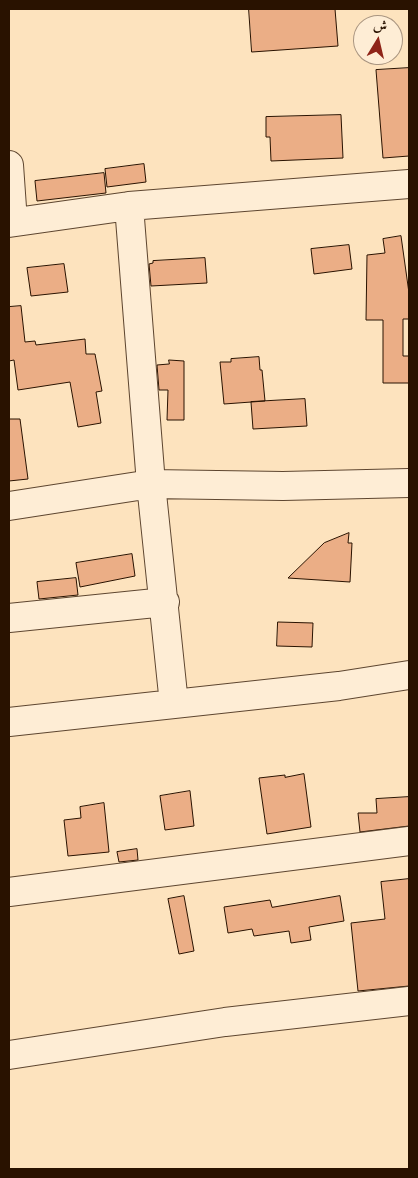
<!DOCTYPE html>
<html>
<head>
<meta charset="utf-8">
<style>
	body { margin:0 }
	#map { position:relative; width:418px; height:1178px; overflow:hidden; background:#fde3be; font-family:"Old Standard TT",Amiri,serif }
	canvas { display:block }
	.frame { position:absolute; inset:0; border:10px solid #291200; pointer-events:none }
	.north { position:absolute; left:353px; top:15px; width:50px; height:50px; box-sizing:border-box; background:#feedd5; border:1px solid #a99580; border-radius:50%; rotate:9deg; font-size:14px; font-weight:700; line-height:20px; text-align:center; color:#291200 }
	.north::after { content:''; display:block; margin:auto; width:18px; height:22px; background:#8f2418; clip-path:polygon(50% 0,100% 100%,50% 72%,0 100%) }
</style>
</head>
<body>
<div id="map">
<canvas width="418" height="1178"></canvas>
<div class="frame"></div>
<div class="north">ش</div>
</div>
<script>
const c = document.querySelector('canvas').getContext('2d');
c.lineJoin = 'round';
function fill(path, color) { c.fillStyle = color; c.fill(path, 'evenodd'); }
function strokePath(path, color, width, dash) { c.strokeStyle = color; c.lineWidth = width; c.lineCap = dash ? 'butt' : 'round'; c.setLineDash(dash || []); c.stroke(path); }
const building = new Path2D(`
	M249,9H335L338,46L252,52Z
	M409,68V156L383,158L376,70Z
	M341,115L343,158L271,161L270,137H266V117Z
	M144,164L146,182L107,187L105,169Z
	M104,173L106,193L37,201L35,181Z
	M401,236L409,293V319H403V356H409V383H383V320H366L367,255L385,253L383,239Z
	M349,245L352,269L314,274L311,249Z
	M205,258L207,283L151,286L149,264L153,263V261Z
	M64,264L68,292L31,296L27,268Z
	M21,306L25,342L35,341L36,345L85,339L86,354H95L102,391L96,392L101,423L78,427L70,382L18,390L14,360L9,361V307Z
	M259,357L260,370H262L265,401L224,404L220,362H231V359Z
	M169,360L184,361V420H167L168,390H159L157,365L169,364Z
	M305,399L307,426L253,429L251,402Z
	M9,419H20L28,479L9,481Z
	M349,533L348,543H352L350,582L288,578L324,543Z
	M132,554L135,576L80,587L76,563Z
	M76,578L78,595L39,599L37,582Z
	M278,622L313,623L312,647L277,646Z
	M304,774L311,827L267,834L259,778L285,775V777Z
	M190,791L194,826L165,830L160,796Z
	M409,797V826L360,832L358,813H377L376,799Z
	M104,803L109,852L68,856L64,820L81,818L80,807Z
	M137,849L138,860L119,862L117,852Z
	M409,879V986L358,991L351,923L385,919L381,882Z
	M184,896L194,951L179,954L168,899Z
	M340,896L344,921L309,927L311,940L291,943L289,931L254,936L252,929L228,933L224,907L270,900L272,907Z`);
const minor = new Path2D(`
	M9,165L13,222
	M129,206L151,484L174,704
	M9,223L129,206L409,184
	M9,506L151,484L283,486L409,483
	M9,618L165,602
	M9,722L339,686L409,675
	M9,892L409,841
	M9,1055L225,1022L409,1001`);
fill(building, '#ebae86');
strokePath(building, '#291200', 1);
strokePath(minor, '#5e4630', 30);
strokePath(minor, '#feedd5', 28);
</script>
</body>
</html>
